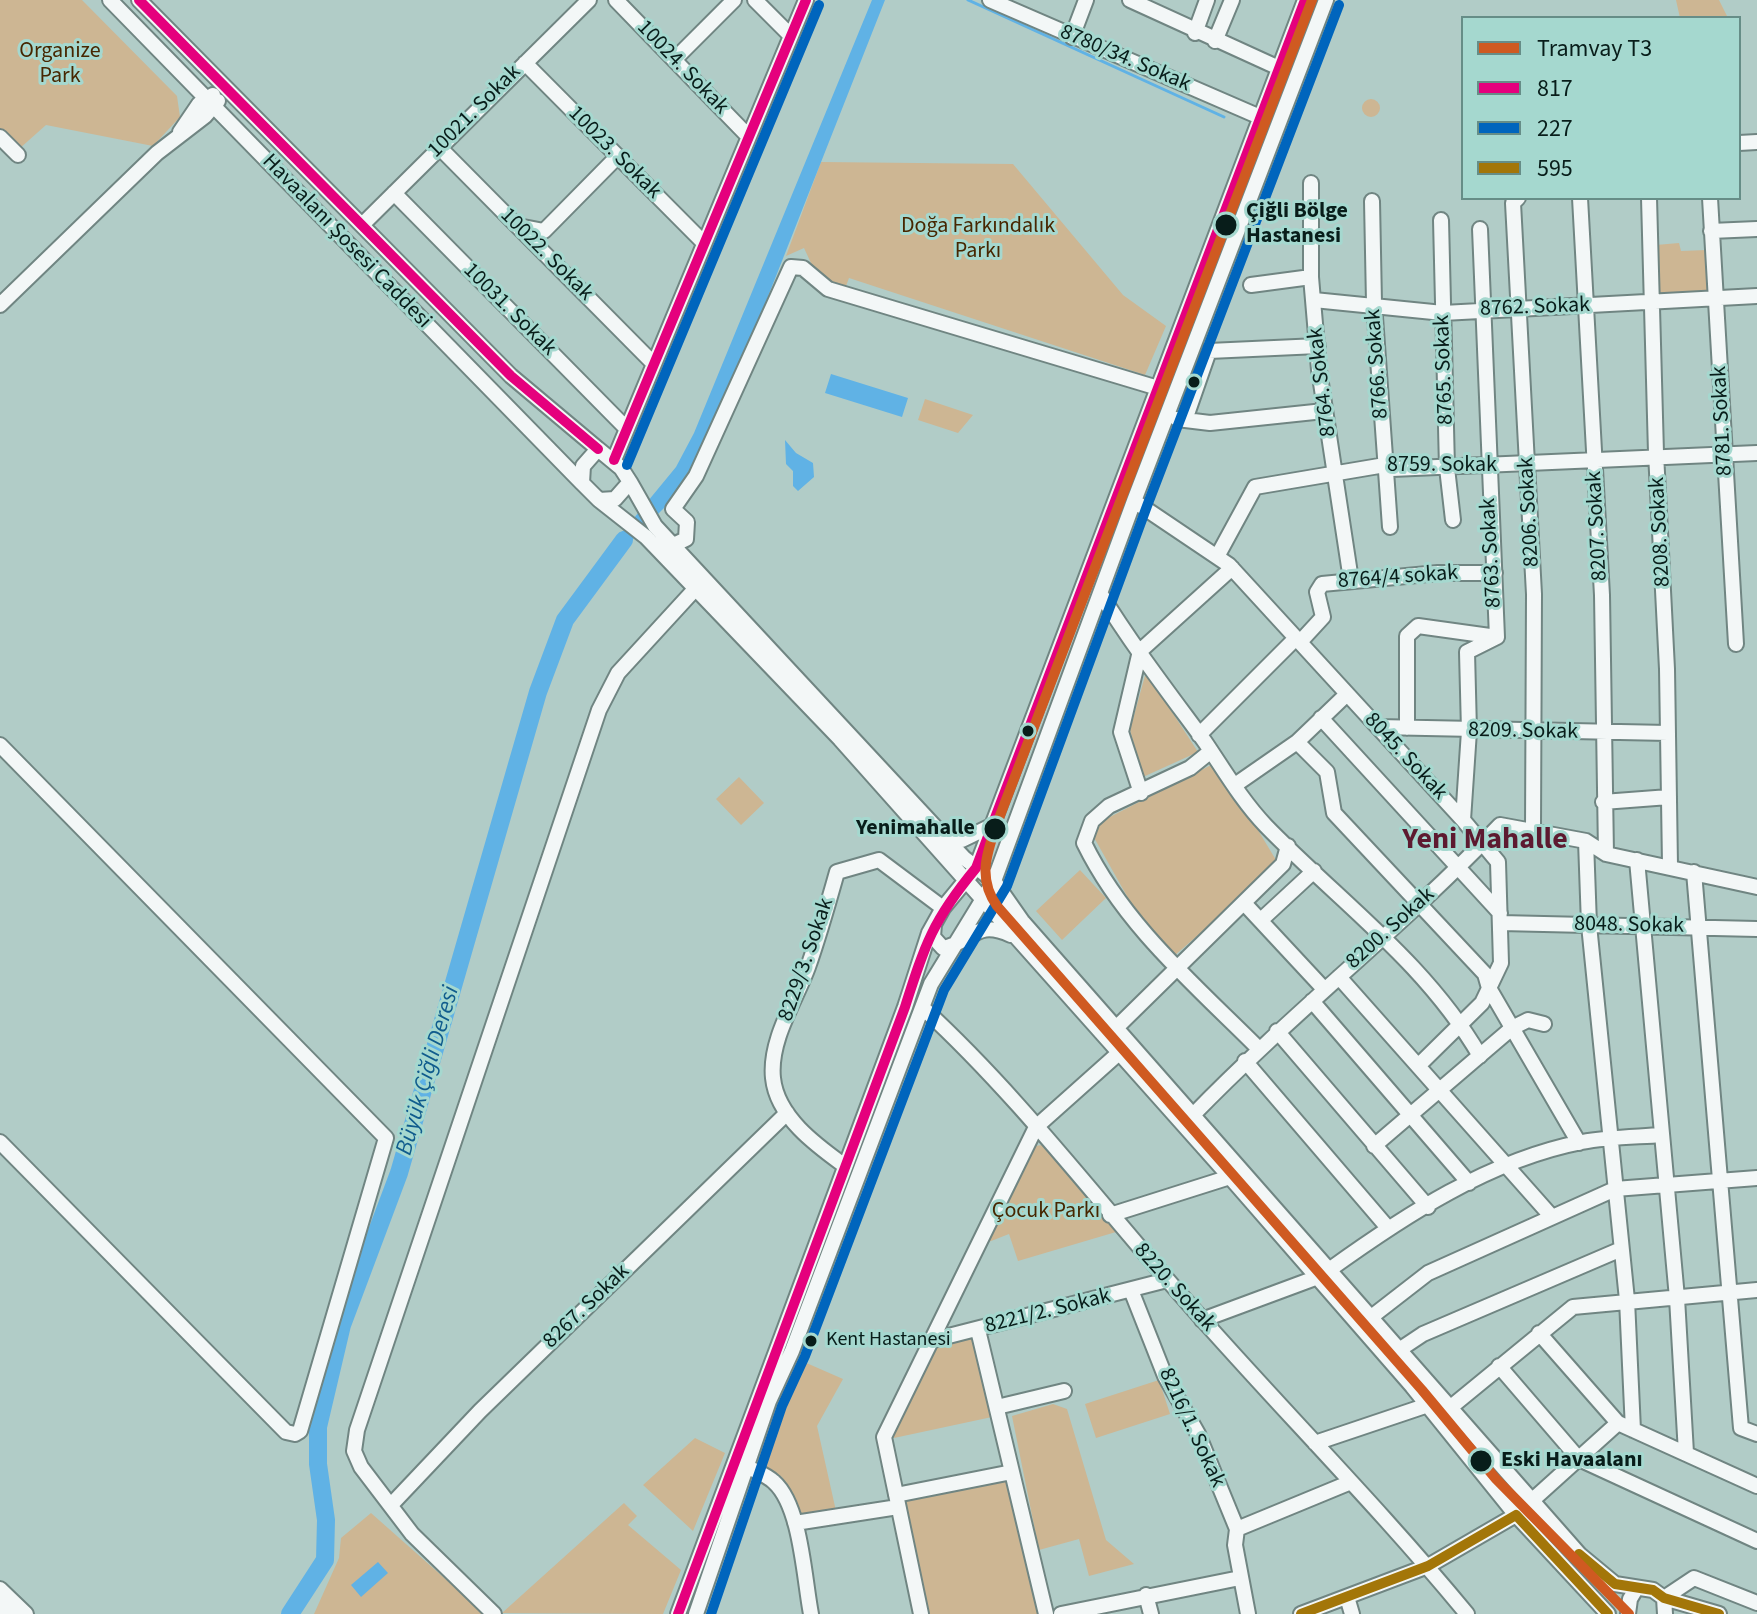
<!DOCTYPE html>
<html>
<head>
<meta charset="utf-8">
<style>
	body { margin:0 }
	#map { position:relative; width:1757px; height:1614px; overflow:hidden; background:#b1ccc7; font-family:"Source Sans 3",sans-serif }
	canvas { display:block }
	.legend { position:absolute; left:1461px; top:16px; width:280px; height:184px; box-sizing:border-box; background:#a5d8cf; border:2px solid #668d87; margin:0; padding:10px 14px; list-style:none; font-size:24px; color:#081d1a }
	.legend li { display:flex; align-items:center; gap:16px; height:40px }
	.legend b { width:40px; border:2px solid #668d87 }
</style>
</head>
<body>
<div id="map">
<canvas width="1757" height="1614"></canvas>
<ul class="legend">
<li><b style="height:10px;background:#cf5a21"></b>Tramvay T3</li>
<li><b style="height:10px;background:#e5007d"></b>817</li>
<li><b style="height:10px;background:#0065bd"></b>227</li>
<li><b style="height:10px;background:#a37609"></b>595</li>
</ul>
</div>
<script>
const c = document.querySelector('canvas').getContext('2d');
c.lineJoin = 'round';
function fill(path, color) { c.fillStyle = color; c.fill(path, 'evenodd'); }
function strokePath(path, color, width, dash) { c.strokeStyle = color; c.lineWidth = width; c.lineCap = dash ? 'butt' : 'round'; c.setLineDash(dash || []); c.stroke(path); }
function label(font, color, halo, rows, align = 'center') {
  c.font = font + ' "Source Sans 3",sans-serif'; c.lineWidth = 6; c.setLineDash([]); c.textBaseline = 'middle'; c.strokeStyle = halo; c.fillStyle = color; for (const [text, x, y, turn = 0] of rows) {
    c.save(); c.translate(x, y); c.rotate((+turn || 0) * Math.PI / 180); c.textAlign = isNaN(turn) ? turn : align; if (halo) c.strokeText(text, 0, 0); c.fillText(text, 0, 0); c.restore();
  }
}
const green = new Path2D(`
	M0,0H82L177,96L180,117L153,146L46,125L19,149L0,130Z
	M1676,0H1719L1728,18H1680Z
	M1362 108a9 9 0 1 1 18 0a9 9 0 1 1-18 0Z
	M821,162L1013,164L1123,295L1166,326L1145,375L849,278L846,286L818,278L804,248L786,256Z
	M1679,243L1681,251L1707,250L1710,290L1658,295L1656,245Z
	M925,399L973,415L958,433L918,420Z
	M1146,672L1198,752L1143,777L1130,730Z
	M1217,762L1279,865L1174,956L1146,930L1092,834L1104,820Z
	M739,777L764,803L741,825L716,799Z
	M1080,870L1106,898L1062,940L1036,911Z
	M1042,1145L1116,1232L1018,1261L1009,1234L986,1243L1035,1146Z
	M972,1336L992,1417L894,1438L892,1429L932,1345Z
	M795,1358L843,1379L817,1426L836,1511L802,1514L782,1477L760,1464L756,1458Z
	M1159,1380L1170,1414L1096,1438L1085,1404Z
	M1053,1404L1067,1409L1106,1540L1134,1564L1089,1576L1079,1539L1039,1550L1012,1416Z
	M695,1438L725,1453L693,1531L643,1485Z
	M1007,1480L1041,1614H929L905,1500Z
	M624,1503L637,1516L628,1525L681,1570L663,1614L502,1613Z
	M371,1513L485,1614H314L339,1558L341,1538Z`);
const water = new Path2D(`
	M872,0H885L735,380L694,463L666,506L628,544L620,535L676,467L694,433Z
	M831,374L908,398L902,417L825,393Z
	M785,440L796,453L813,463L814,477L798,491L793,486V471L786,464Z
	M378,1562L388,1573L361,1597L351,1585Z`);
const stream = new Path2D(`
	M968,0L1224,117`);
const river = new Path2D(`
	M290,1614L325,1560L326,1520L318,1464V1427L342,1325L399,1173L538,692L565,620L624,540`);
const minor = new Path2D(`
	M110,0L582,483
	M139,0L511,376L598,449
	M616,0L748,136
	M755,0L791,36
	M990,0L1260,117
	M1130,0L1279,68
	M1195,33L1207,0
	M1072,37L1086,0
	M1215,41L1232,0
	M674,60L734,0
	M525,63L704,243
	M180,132L199,104L213,95
	M0,137L18,155
	M1739,143L1757,142
	M439,147L653,363
	M1311,183V277L1319,370L1351,580
	M394,193L625,427
	M1518,198L1513,203L1534,594L1533,829
	M1580,198L1602,595L1606,854
	M1649,198L1656,453L1667,669L1670,865
	M1710,198L1736,644
	M1372,201L1374,303L1390,527
	M1441,220L1447,468L1453,520
	M362,225L589,0
	M518,226L544,231L618,156
	M1480,229L1497,637
	M1711,231L1757,229
	M1251,285L1311,277
	M1314,300L1443,313L1757,296
	M0,305L157,153L205,116L218,101
	M1177,419L1210,423L1324,411
	M1185,420L1209,351L1318,346
	M598,449L621,468L630,482L615,499L599,500L582,483L583,466Z
	M614,460L806,0
	M630,482L655,526L964,858L994,881L1022,921L1580,1555L1615,1584L1653,1590L1664,1598L1719,1614
	M599,500L646,537L840,739L1230,1177L1412,1386L1516,1515L1608,1614
	M1134,501L1229,565L1463,820L1498,862L1501,963L1482,1003L1418,1066
	M665,549L686,539L687,522L673,509L696,476L791,267L803,268L828,289L1158,388
	M1218,555L1255,487L1385,465L1392,469L1757,453
	M1100,593C1132,645 1169,693 1205,742C1224,770 1242,801 1266,826C1340,902 1426,963 1480,1056
	M1300,642L1323,617L1317,592L1322,584L1438,573H1495
	M1321,718L1500,913
	M1378,727L1668,733
	M1407,728V636L1418,626L1497,637
	M1199,735L1296,638
	M1297,742L1327,772L1334,813L1485,974L1489,988L1579,1143
	M0,745L386,1138L300,1431L295,1434L286,1432L0,1142
	M1211,751L1190,768L1109,806L1092,821L1084,843C1124,925 1194,984 1258,1048
	M1235,785L1297,742L1347,694
	M1141,793L1121,732L1140,651L1232,568
	M1603,802L1669,797
	M1463,820L1469,731L1467,652L1497,637
	M948,839L962,840L991,826
	M1586,841L1589,925L1627,1300L1633,1430
	M1637,860L1677,1298L1686,1453
	M1694,872L1741,1428L1757,1434
	M1244,903L1324,989
	M1261,920L1314,871
	M1501,923L1757,929
	M934,924L933,937L943,948C975,941 975,919 1011,935
	M1339,977L1552,1217
	M1312,1001L1469,1183
	M923,1008C1020,1097 1100,1204 1187,1302C1279,1407 1378,1506 1467,1614
	M1116,1028L1283,864L1288,846
	M1277,1031L1428,1207
	M1245,1061L1388,1228
	M1193,1115C1291,1014 1402,927 1500,825L1586,841L1606,854L1757,887
	M1374,1146L1512,1028L1528,1020L1544,1024
	M845,1166C816,1145 777,1117 773,1078C769,1040 796,1000 808,967C819,936 828,904 837,872L879,860L943,908
	M1110,1215L1230,1177
	M1329,1270C1404,1216 1489,1160 1582,1142C1608,1137 1635,1137 1662,1135
	M1131,1290L1165,1376L1198,1434L1237,1529L1235,1545L1248,1614
	M1370,1318L1428,1273L1615,1189L1757,1178
	M1202,1320L1318,1277
	M978,1330L1046,1614
	M1539,1333L1618,1423L1757,1486
	M929,1341L1167,1280
	M1399,1350L1423,1334L1619,1250
	M1499,1366L1579,1459L1757,1541
	M997,1407L1064,1391
	M1451,1407L1573,1307L1757,1290
	M1315,1443L1425,1406
	M746,1466C755,1471 767,1475 774,1482C801,1506 804,1578 811,1614
	M896,1495L1012,1472
	M391,1505L480,1411L787,1113
	M795,1523L898,1507
	M1237,1529L1351,1482
	M0,1589L26,1614
	M1146,1595L1151,1614
	M1347,1597L1352,1614
	M1664,1598L1694,1578L1757,1603
	M1664,1598L1665,1614
	M0,1605L9,1614
	M494,1614L412,1534L361,1467L354,1451L357,1430L599,710L618,673L696,588
	M678,1614L905,1007L929,933L943,908L976,868L1305,0
	M696,1614L769,1401L792,1351L931,984L994,881L1134,501L1326,0
	M921,1614L884,1437L1036,1127L1120,1052
	M1061,1614L1240,1578
	M1301,1614L1428,1566L1516,1515L1618,1423
	M1628,1614L1630,1599L1636,1589`);
const bus1 = new Path2D(`
	M139,0L511,376L598,449
	M614,460L806,0
	M678,1614L905,1007C925,944 933,920 976,868L1305,0`);
const bus2 = new Path2D(`
	M627,465L819,5
	M711,1614L782,1406L805,1356L944,990L1007,886L1147,506L1339,5`);
const bus3 = new Path2D(`
	M1579,1554L1615,1584L1653,1590L1664,1598L1719,1614
	M1301,1614L1428,1566L1516,1515L1608,1614`);
const tram1 = new Path2D(`
	M1312,0L996,826C986,855 978,879 997,906L1422,1390L1496,1479L1629,1614`);
const markers = [
	[1226,225,12,"#081d1a"],
	[1194,382,7,"#081d1a"],
	[1028,731,7,"#081d1a"],
	[995,829,12,"#081d1a"],
	[811,1341,7,"#081d1a"],
	[1481,1461,12,"#081d1a"]
];
const busNames = [
	["Kent Hastanesi",826,1341]
];
const parkNames = [
	["Organize",60,52],
	["Park",60,77],
	["Doğa Farkındalık",978,227],
	["Parkı",978,252],
	["Çocuk Parkı",1046,1212]
];
const streetNames = [
	["8780/34. Sokak",1125,59,23],
	["10024. Sokak",682,68,46],
	["10021. Sokak",475,112,-45],
	["10023. Sokak",614,153,45],
	["Havaalanı Şosesi Caddesi",346,242,46],
	["10022. Sokak",546,255,45],
	["8762. Sokak",1535,308,-2],
	["10031. Sokak",509,310,45],
	["8766. Sokak",1378,364,-94],
	["8765. Sokak",1445,370,-92],
	["8764. Sokak",1323,382,-97],
	["8781. Sokak",1723,421,-93],
	["8759. Sokak",1442,466],
	["8206. Sokak",1530,512,-93],
	["8207. Sokak",1598,526,-93],
	["8208. Sokak",1661,532,-93],
	["8763. Sokak",1492,553,-93],
	["8764/4 sokak",1398,578,-4],
	["8209. Sokak",1523,732,1],
	["8045. Sokak",1405,757,47],
	["8048. Sokak",1629,926,1],
	["8200. Sokak",1391,929,-42],
	["8229/3. Sokak",807,960,-71],
	["8220. Sokak",1174,1288,48],
	["8267. Sokak",587,1307,-44],
	["8221/2. Sokak",1048,1312,-14],
	["8216/1. Sokak",1191,1428,65]
];
const stopNames = [
	["Çiğli Bölge",1246,212],
	["Hastanesi",1246,237],
	["Yenimahalle",975,829,"right"],
	["Eski Havaalanı",1501,1461]
];
const waterNames = [
	["Büyük Çiğli Deresi",429,1071,-74]
];
const districtNames = [
	["Yeni Mahalle",1485,841]
];
fill(green, '#cdb693');
fill(water, '#60b2e5');
strokePath(stream, '#60b2e5', 3);
strokePath(river, '#60b2e5', 18);
strokePath(minor, '#708582', 18);
strokePath(minor, '#f3f7f7', 14);
strokePath(bus1, '#e5007d', 10);
strokePath(bus2, '#0065bd', 10);
strokePath(bus3, '#a37609', 10);
strokePath(tram1, '#cf5a21', 10);
for (const [x, y, r, color] of markers) { const dot = new Path2D(); dot.arc(x, y, r, 0, 2 * Math.PI); c.fillStyle = color; c.fill(dot); strokePath(dot, '#a5d8cf', 3); }
label('20px', '#081d1a', '#a5d8cf', busNames, 'left');
label('22px', '#472600', '#a5d8cf', parkNames);
label('22px', '#081d1a', '#a5d8cf', streetNames);
label('bold 22px', '#081d1a', '#a5d8cf', stopNames, 'left');
label('italic 24px', '#105c8d', '#a5d8cf', waterNames);
label('bold 30px', '#5d1a30', '#a5d8cf', districtNames);
</script>
</body>
</html>
